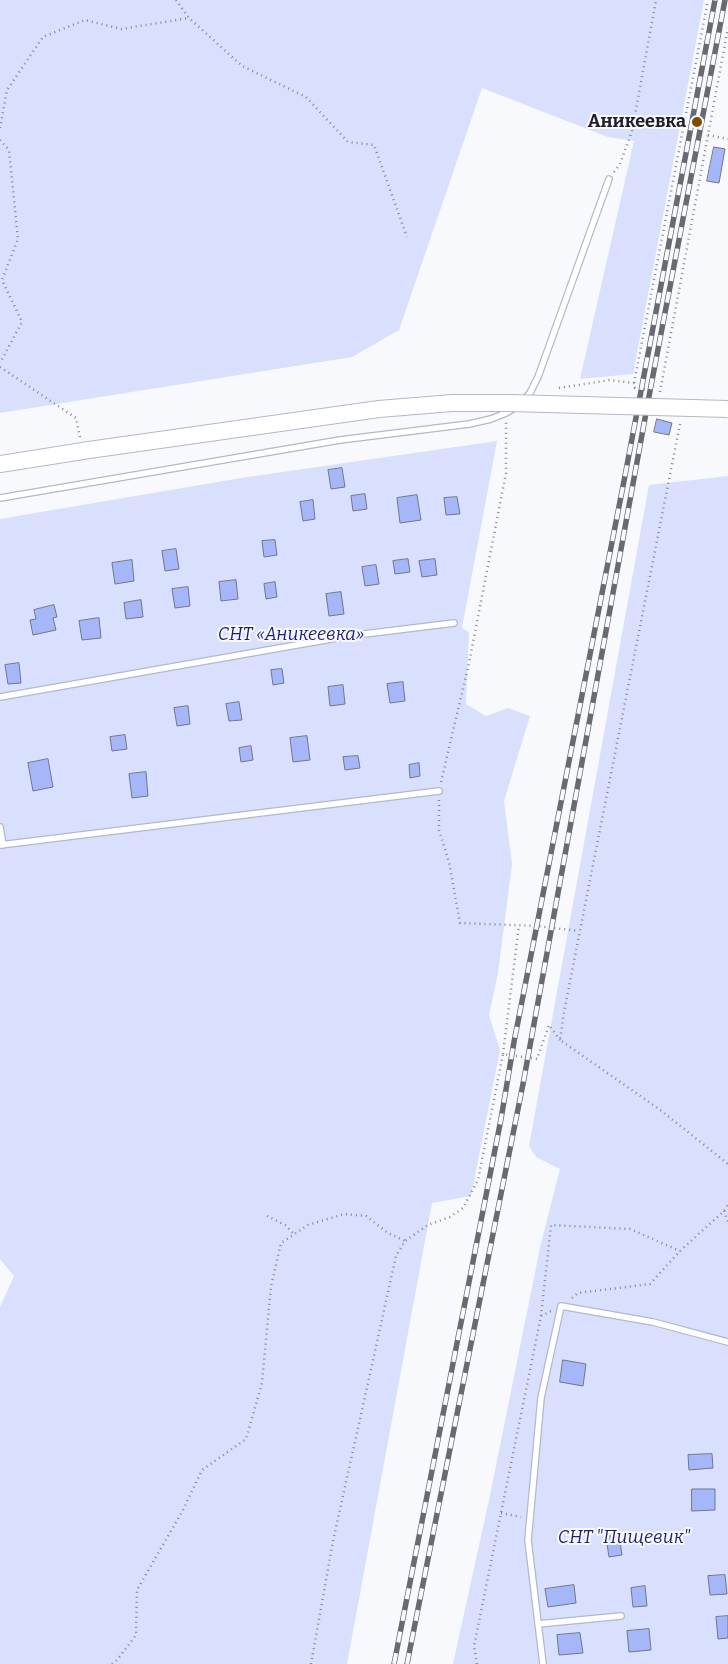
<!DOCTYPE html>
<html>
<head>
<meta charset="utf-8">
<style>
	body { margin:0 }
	canvas { display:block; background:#f8f9fd }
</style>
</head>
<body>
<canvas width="728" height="1664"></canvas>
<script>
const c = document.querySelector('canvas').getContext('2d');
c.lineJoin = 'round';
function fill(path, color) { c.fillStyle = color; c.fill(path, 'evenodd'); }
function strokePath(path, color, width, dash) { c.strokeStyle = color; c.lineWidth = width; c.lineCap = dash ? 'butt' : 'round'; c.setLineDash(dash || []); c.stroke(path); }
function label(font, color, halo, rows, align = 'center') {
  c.font = font + ' Bitter,serif'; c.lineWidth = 4; c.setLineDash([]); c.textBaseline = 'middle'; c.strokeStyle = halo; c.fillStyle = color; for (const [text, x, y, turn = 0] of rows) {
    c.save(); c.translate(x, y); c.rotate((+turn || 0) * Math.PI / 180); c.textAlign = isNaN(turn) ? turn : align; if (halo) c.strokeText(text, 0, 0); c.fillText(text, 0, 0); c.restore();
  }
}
const green = new Path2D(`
	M0,0H704L633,374L580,379L634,141L608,137L482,88L399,330L352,357L0,413Z
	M497,441L462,628L469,632L466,704L486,716L508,708L530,716L504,801L512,864L498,973L489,1015L500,1050L471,1196L432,1203L347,1664H0V1307L14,1276L0,1259V519L241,478Z
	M728,476V1664H453L489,1500L541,1243L560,1169L536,1157L529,1146L649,485Z`);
const building = new Path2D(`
	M714,147L725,149L719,183L707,181Z
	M657,419L672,423L669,435L654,432Z
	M342,468L345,487L331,489L328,470Z
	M365,494L367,509L353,511L351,496Z
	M417,495L421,520L400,523L397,498Z
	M457,497L460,514L446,515L444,498Z
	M313,500L315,519L303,521L300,502Z
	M275,540L277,555L264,557L262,541Z
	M176,549L179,569L165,571L162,551Z
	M408,559L410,572L395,574L393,561Z
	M435,559L437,575L422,577L419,561Z
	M132,560L134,581L115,584L112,563Z
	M376,565L379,584L365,586L362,567Z
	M236,580L238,599L221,601L219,582Z
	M275,582L277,597L266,599L264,584Z
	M188,587L190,606L175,608L172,589Z
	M341,592L344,614L329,616L326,594Z
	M141,600L143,617L126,619L124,603Z
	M54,605L57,617L53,618L56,630L33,635L30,620L36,619L34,610Z
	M99,618L101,638L82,640L79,621Z
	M19,663L21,683L8,684L5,665Z
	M282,669L284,683L273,685L271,670Z
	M403,682L405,701L390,703L387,684Z
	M343,685L345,704L330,706L328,687Z
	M239,702L242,720L229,721L226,704Z
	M188,706L190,724L177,726L174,708Z
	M125,735L127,749L112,751L110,737Z
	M307,736L310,760L293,762L290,738Z
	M251,746L253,760L241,762L239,748Z
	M358,756L360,768L345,770L343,757Z
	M48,759L53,787L33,791L28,763Z
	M419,763L420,776L410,778L409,765Z
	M146,772L148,796L132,798L129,774Z
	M563,1360L586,1364L583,1386L560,1382Z
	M712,1454L713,1468L689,1470L688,1455Z
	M692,1489H715V1510L692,1511Z
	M619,1535L622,1555L609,1557L606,1537Z
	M725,1575L727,1594L710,1595L708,1576Z
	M574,1585L576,1603L548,1607L545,1589Z
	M645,1586L647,1606L633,1607L631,1588Z
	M728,1616V1638L718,1639L716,1617Z
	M649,1629L651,1650L629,1652L627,1631Z
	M580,1633L583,1653L559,1655L557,1635Z`);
const path = new Path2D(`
	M176,0L189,18L242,66L306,97L348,142L374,145L407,237
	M0,128L7,90L43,37L85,20L121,29L189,18
	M708,135L728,139
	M0,140L9,150L18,239L2,280L22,322L0,363
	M614,172L620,164L632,131L656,0
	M0,367L76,418L80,437
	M634,383L708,0
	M559,388L610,380L634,383L635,388L648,390
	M660,392L728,28
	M680,424L564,1012L560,1040L659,1109L728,1164
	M441,782L469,663L506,473V422
	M439,800V830L449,862L460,923L537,926L579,931
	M503,1054L519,925
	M724,1211L728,1222
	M267,1216L285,1225L294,1234
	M572,1298L578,1293L650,1284L680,1251L724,1211L728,1205
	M541,1316L551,1225L630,1229L680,1251
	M501,1513L521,1517
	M112,1664L117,1660L136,1635L137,1590L183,1510L202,1470L246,1439L262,1383L271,1286L281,1243L308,1225L344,1214L366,1216L388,1233L405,1241
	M311,1664L333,1541L396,1256L405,1241L428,1225L450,1217L463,1208L478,1180L503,1054L537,1059L549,1025L560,1040
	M477,1664L474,1646L541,1316L551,1311`);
const lane = new Path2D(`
	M523,401L530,393L538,377L609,179
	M0,498L340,440L469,424L491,419L506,413L516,407
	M0,697L348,636L454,623
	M0,827L3,845
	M0,845L439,791
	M538,1624L621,1616
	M543,1664L528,1540L541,1398L561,1306L653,1322L728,1342`);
const secondary = new Path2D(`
	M0,464L89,450`);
const rail = new Path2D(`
	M394,1664L501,1119L514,1042L624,481L715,0
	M407,1664L523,1084L650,391L725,0`);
const secondaryBridge = new Path2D(`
	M89,450L379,409L452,403H510L728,409`);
const markers = [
	[697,122,6,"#844b00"]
];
const poiNames = [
	["Аникеевка",686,122]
];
const parkNames = [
	["СНТ «Аникеевка»",291,635],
	["СНТ \"Пищевик\"",624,1538]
];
fill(green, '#d8e0fd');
fill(building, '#a6b7f9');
strokePath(building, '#727787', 1);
strokePath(lane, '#b3b8ca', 8);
strokePath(secondary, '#b3b8ca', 18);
strokePath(path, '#86878c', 2.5, [1, 4]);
strokePath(lane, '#fff', 5.5);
strokePath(secondary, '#fff', 16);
strokePath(rail, '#686a6f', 5.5);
strokePath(rail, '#f8f9fd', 4, [11]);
strokePath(secondaryBridge, '#b3b8ca', 18, []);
strokePath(secondaryBridge, '#fff', 16);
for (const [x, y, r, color] of markers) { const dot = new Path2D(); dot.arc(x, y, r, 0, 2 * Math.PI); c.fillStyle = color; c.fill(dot); strokePath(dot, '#f8f9fd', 2); }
label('bold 18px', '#1d1f25', '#f8f9fd', poiNames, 'right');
label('italic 18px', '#1e1f7c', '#f8f9fd', parkNames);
</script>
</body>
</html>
